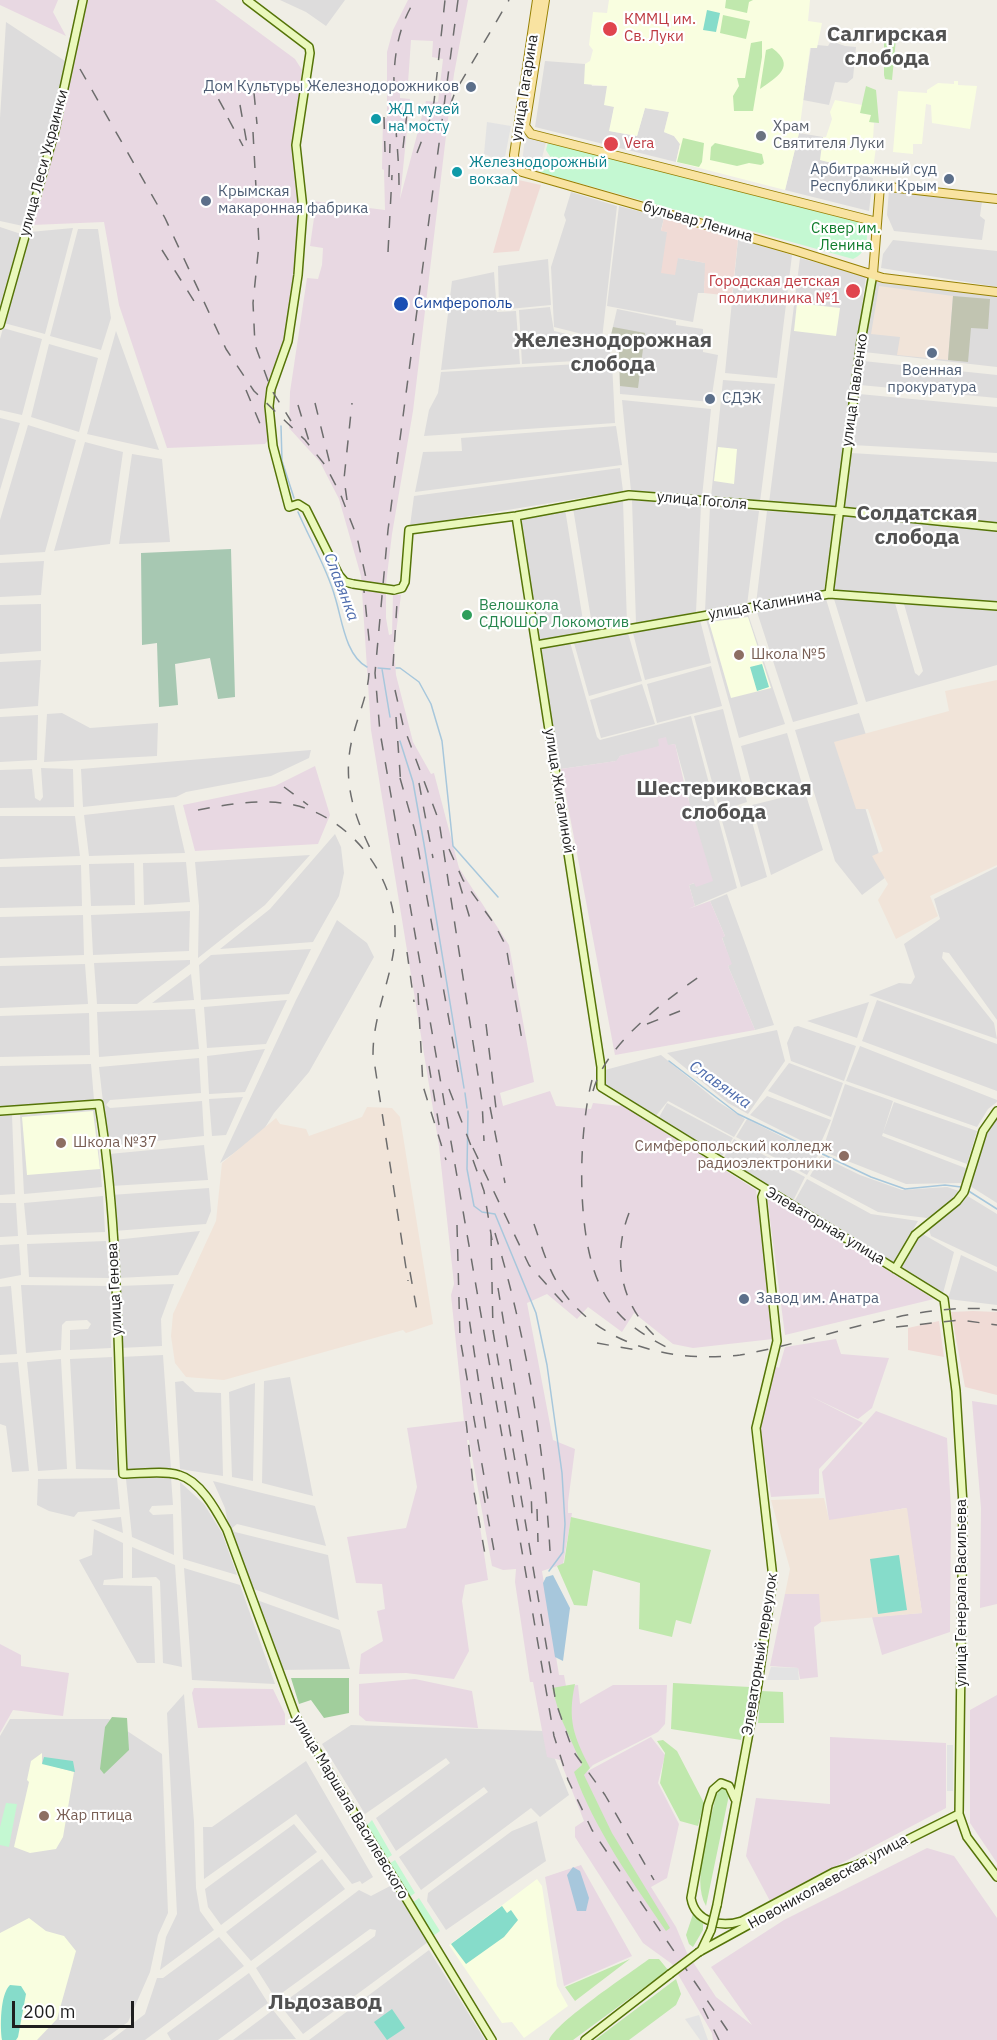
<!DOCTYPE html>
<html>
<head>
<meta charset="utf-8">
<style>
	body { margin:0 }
	#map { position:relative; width:997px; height:2040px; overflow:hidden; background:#f0eee6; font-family:"IBM Plex Sans",sans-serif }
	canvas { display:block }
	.scale { position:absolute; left:12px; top:2001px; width:122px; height:27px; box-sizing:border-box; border:3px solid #1f1f1f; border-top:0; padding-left:8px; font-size:18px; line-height:21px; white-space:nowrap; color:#1f1f1f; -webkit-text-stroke:4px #fff; paint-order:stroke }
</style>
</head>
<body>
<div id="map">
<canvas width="997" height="2040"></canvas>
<div class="scale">200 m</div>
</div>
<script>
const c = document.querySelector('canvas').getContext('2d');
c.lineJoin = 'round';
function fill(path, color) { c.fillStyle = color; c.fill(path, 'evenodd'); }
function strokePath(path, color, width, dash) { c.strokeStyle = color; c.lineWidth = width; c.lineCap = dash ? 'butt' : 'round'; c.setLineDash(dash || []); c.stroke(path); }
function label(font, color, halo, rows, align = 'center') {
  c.font = font + ' "IBM Plex Sans",sans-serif'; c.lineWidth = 4.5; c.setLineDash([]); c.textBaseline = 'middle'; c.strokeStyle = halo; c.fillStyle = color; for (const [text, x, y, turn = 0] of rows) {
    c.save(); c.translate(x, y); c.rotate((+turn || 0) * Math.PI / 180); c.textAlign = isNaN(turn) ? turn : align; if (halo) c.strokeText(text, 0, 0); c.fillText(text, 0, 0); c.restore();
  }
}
const residential = new Path2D(`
	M280,0H345L326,26L306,12Z
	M6,22L65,61L51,129L23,226L0,221V118Z
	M831,41L845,46L856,47L853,78L847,83L835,82L829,105L803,100L811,47L817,48V45L828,46Z
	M545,61L585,64L592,86H607L614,107L610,131L637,136L645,108L669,112L664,132L674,136L680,144L676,162L535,127Z
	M799,133L823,137L821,160L865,171V176L873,178L869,211L785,190Z
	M889,190L982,201L980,216L985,220L982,240L894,231L887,215Z
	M571,192L617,206L602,339L554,327L551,267L566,220L564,215Z
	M619,206L664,218L661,230L667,232L678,258L706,263L704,293H698L693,322L607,306Z
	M0,227L21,234L0,305Z
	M73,228L45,334L4,323L30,232Z
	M78,229H98L111,318L101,350L50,336Z
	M738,239L792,255L777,378L725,373Z
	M893,240L997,251V287L881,268L883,254Z
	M800,258L866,276L835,507L769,503Z
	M548,259L551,305L499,310L498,266Z
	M494,272L497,312L516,311L520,364L441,370L452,281Z
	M874,279L997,296V367L864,352Z
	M550,307L554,331L609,344L611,359L522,364L519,310Z
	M617,309L676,321V325L703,329V352L718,355L711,402L620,394L619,349L611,335Z
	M3,328L42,339L22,415L0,410V339Z
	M116,331L159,450L87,434Z
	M49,344L98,358L79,432L31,417Z
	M863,361L997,375V398L860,385Z
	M612,362L615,423L424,436L429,410L438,393L441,372Z
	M723,380L775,384L760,502L711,497Z
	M859,394L997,407V453L852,445Z
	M622,400L711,409L702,497L631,491Z
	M0,418L20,423L0,490Z
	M28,425L76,440L45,552L0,555V520Z
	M616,426L622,465L415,492L423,452L462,451L461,438Z
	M85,442L123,452L110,544L54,551Z
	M851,453L997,462V523L844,507Z
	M132,454L162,459L170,542L119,544Z
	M620,468L623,491L410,526L414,496Z
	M623,500L627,624L593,631L573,508Z
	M632,500L701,505L696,612L636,623Z
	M710,506L759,511L747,605L705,611Z
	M565,509L585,633L538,640L520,519Z
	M767,511L834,515L824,592L756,604Z
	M843,516L997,531V602L833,590Z
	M44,561L41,595L0,597V563Z
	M826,599L858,704L793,722L757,612Z
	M834,599L895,603L915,673L919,676L923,671L904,604L997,611V665L866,702Z
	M41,604V651L0,654V605Z
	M748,614L785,724L739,738L706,619Z
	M700,620L711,663L645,680L633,633Z
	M628,633L642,681L589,696L574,643Z
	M570,642L597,737L600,740L691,716L737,888L695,906L689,885L695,883L696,886L688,791L675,744L620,756L617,761L561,769L537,648Z
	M41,660L38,706L0,709V662Z
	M711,666L722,706L657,723L647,684Z
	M642,684L655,724L601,738L590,700Z
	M723,709L747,802L720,811L694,716Z
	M62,713L90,728L158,723L157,756L44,762L47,714Z
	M859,713L866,735L845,741L886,877L862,895L835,861L795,730Z
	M38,715L37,760L0,762V717Z
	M787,733L802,784L754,795L741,746Z
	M311,750L309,758L271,776L186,792L176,797L83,807L81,769Z
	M41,768L73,769L74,807L0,808V770L32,769L35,798L40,801L43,797Z
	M805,792L823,850L771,875L752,805Z
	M174,805L185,853L89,856L84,815Z
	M748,807L767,877L741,887L720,814Z
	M0,816H75L80,856L0,859Z
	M335,834L341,847L344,873L339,896L313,942L220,949L270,909Z
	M310,855L265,905L198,958L199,906L195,862Z
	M186,862L190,902L144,905L143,863Z
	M134,863L135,905L91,906L89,864Z
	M81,865L82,906L0,908V867Z
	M997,867V1020L949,953L943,952L942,958L994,1023L997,1039L869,995L899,983L911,984L915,977L904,944L940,919L934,899Z
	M727,894L749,954L774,1025L755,1030L728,966L731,964L722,937L725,936L710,901Z
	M190,911L189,951L93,955L91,915Z
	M83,915L84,955L0,958V917Z
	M337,920L367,943L374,957L309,1072L274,1113L261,1134L220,1163L296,1000Z
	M311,949L289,994L201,1000L199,965L211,955Z
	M190,960V964L137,1004H97L94,963Z
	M85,964L88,1004L0,1008V966Z
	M191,974L194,1000L152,1003Z
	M287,1000L266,1044L207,1048L204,1007Z
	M877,1000L997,1044V1091L862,1041Z
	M869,1002L857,1038L807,1021Z
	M195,1009L199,1049L99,1057L97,1012Z
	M89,1013L90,1055L0,1057V1016Z
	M798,1026L856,1046L844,1081L791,1061L787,1043L794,1027Z
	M777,1030L785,1061L748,1114L728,1103L667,1053Z
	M860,1046L997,1100V1102L988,1109L977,1127L846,1081Z
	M265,1049L245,1092L209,1094L207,1056Z
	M661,1055L717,1101L745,1119L734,1137L668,1101L655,1117L604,1086L605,1070Z
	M199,1058L201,1093L110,1100L106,1105L110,1108L202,1101L204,1136L108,1146L99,1067Z
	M789,1063L843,1083L831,1117L768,1091Z
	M91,1064L94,1100L0,1107V1066Z
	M845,1084L893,1101L882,1136L968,1169L963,1183L906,1184L822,1151Z
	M767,1096L831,1120L818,1149L750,1115Z
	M243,1097L226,1135L212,1136L209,1099Z
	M894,1102L977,1131L967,1164L883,1133Z
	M667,1103L733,1138L721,1158L658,1119Z
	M95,1109L102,1187L24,1194L20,1115Z
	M12,1115L15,1194L0,1195V1116Z
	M997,1115V1203L970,1186L985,1133Z
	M747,1119L818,1155L807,1175L736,1137Z
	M734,1139L805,1177L792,1203L723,1159Z
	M204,1145L208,1180L111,1186L109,1154Z
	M821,1156L860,1175L902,1190L947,1187L959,1191L944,1208L927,1218L878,1212L810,1176Z
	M807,1179L871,1214L918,1221L894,1263L794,1202Z
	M209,1188L211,1211L206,1224L114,1231L111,1195Z
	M966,1195L997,1214V1267L931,1236L929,1230Z
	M103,1196L105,1232L27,1235L24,1203Z
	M0,1203H16L18,1236L0,1237Z
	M200,1231L178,1275L118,1278L114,1240Z
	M921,1233L954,1252L942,1297L900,1267Z
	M106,1241L109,1278L29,1277L27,1244Z
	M19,1244L21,1275L0,1279V1245Z
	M961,1255L997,1272V1305L948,1299Z
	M174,1284L161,1319L162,1346L120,1348L118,1286Z
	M21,1285L110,1286L111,1348L70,1350V1330L88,1329L91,1324L87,1320L66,1321L62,1325L61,1350L26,1353Z
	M11,1286L17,1354L0,1355V1287Z
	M163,1355L171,1469L126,1470L120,1357Z
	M112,1357L117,1470L76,1469L70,1359Z
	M61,1359L67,1469L38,1471L27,1362Z
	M18,1362L29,1471L12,1472L6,1426L0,1424V1363Z
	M290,1377L313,1496L262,1483L264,1381Z
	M183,1381L195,1392L221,1393L223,1476L180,1469L175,1382Z
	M255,1383L253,1481L232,1477L229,1392Z
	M171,1477L173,1505L152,1506L149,1511L153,1515L173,1514L174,1555L132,1537L126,1479Z
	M117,1478L120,1509L78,1512L74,1517L49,1511L37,1505L38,1479Z
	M213,1481L315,1506L326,1546L237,1524L232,1528L235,1532L328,1555L339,1620L251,1588L229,1529L225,1508Z
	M180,1482L204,1504L222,1533L237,1575L183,1559Z
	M121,1517L123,1533L91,1520Z
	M94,1529L123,1543V1578L104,1580L103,1585L152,1586L155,1663H137L79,1560L92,1555Z
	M132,1547L175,1565L182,1667L163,1663L160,1581L156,1577L132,1578Z
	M184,1568L240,1585L275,1684L192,1680Z
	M254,1599L340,1630L350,1669L280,1670Z
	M184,1694L194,1822L196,1888L200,1911L214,1930L160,1970L166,1937L177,1914L167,1713Z
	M10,1719H109L162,1754L168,1913L158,1935L150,1972L128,2022L103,2040H0V1736Z
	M351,1725L544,1731L569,1795L540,1817L531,1808L421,1890L399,1857L488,1792L484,1787L396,1851L376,1818L450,1763L446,1758L365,1814L322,1744Z
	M306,1761L373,1877L362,1884L360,1881L352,1884L296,1814L204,1879L203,1827H212Z
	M537,1821L546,1861L446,1930L427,1901L428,1893L512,1831Z
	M294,1824L317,1852L221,1925L208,1907L205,1889Z
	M322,1859L345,1889L251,1961L226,1932Z
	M392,1885L428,1942L303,2034L280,2005L375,1936L376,1930L370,1929L275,1998L256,1968L359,1890L371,1896Z
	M219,1937L244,1966L145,2040H111L145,2014L157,1978H163Z
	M429,1950L485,2040H309Z
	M249,1973L268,2003L218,2040H171L167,2033Z
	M273,2010L296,2039L233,2040Z`);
const commercial = new Path2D(`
	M514,179L541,185L519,251L493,253Z
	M664,218L738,239L732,296L704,293L705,263L678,258L675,275L661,273L667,232L661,231Z
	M973,1311L997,1312V1395L965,1387L951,1312Z
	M939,1321L944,1357L908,1350V1328Z`);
const industrial = new Path2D(`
	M0,0H58L53,12L66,36L0,5Z
	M86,0H215L295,59L302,70L294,139L300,201L298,241L284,342L269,378L265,396L269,439L265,444L167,448L119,305L104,222L32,225L57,134Z
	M408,0H468L454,74L451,97L453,99L449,111L413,411L392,534L386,584V618L389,635L392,634L393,594L401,595L394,648L396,675L413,742L431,774L434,773L459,868L509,945L534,1082L500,1093L503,1106L550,1091L556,1106L591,1109L593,1103L620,1106L621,1104L756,1190L773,1339L693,1348L673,1344L634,1313L622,1332L588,1307L577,1319L547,1294L527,1303L553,1440L575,1449L568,1502V1513H572L563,1564L542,1571L559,1675H564L566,1686L578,1685L580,1704L613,1685H667L665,1724L658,1732L593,1765L586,1772L651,1737L665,1755L658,1783L679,1824L667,1878L651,1887L676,1927L687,1953L716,1997L752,2025L711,1967L784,1920L927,1848L954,1856L997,1918V2040H713L712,2033L672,1964L643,1943L575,1837V1827L584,1821L560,1760L547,1757L533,1682H530L515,1582L516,1569L503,1570L492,1566L469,1440H467L488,1580L465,1585L462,1601L469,1651L454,1679L406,1673L359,1674L361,1654L383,1641L377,1611L385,1609L382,1584L356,1583L347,1537L406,1528L417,1487L407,1428L464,1421L451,1295L454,1284L439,1146L371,730L361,576L339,499L320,462L289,428L290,392L307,278L318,279L322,265L323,248L310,246L315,211L313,201L385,210L384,170L382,169L383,119L387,118V52L393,30ZM411,40L433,41L432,57L443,59L438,102L426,101L400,199L410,99L400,98V83H408Z
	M666,737L668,745L675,744L687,795L713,881L696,887L694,883L689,885L695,906L688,909L710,901L725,936L722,938L732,964L728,966L755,1030L615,1055L561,769L616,761L620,756L659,746L658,739Z
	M315,766L330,815L318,844L195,851L183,805L275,786Z
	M767,1196L934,1299L785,1335Z
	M836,1339L841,1354L889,1358L872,1408L858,1419L810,1396L863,1423L819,1469V1494L771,1497L760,1428L763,1404L775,1366L779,1368L785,1347Z
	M972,1401L997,1405V1604L980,1608L981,1508Z
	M876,1411L947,1438L951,1509L950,1632L882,1655L872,1617L922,1613L906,1508L829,1521L822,1472Z
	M785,1594H820L821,1622L814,1627L818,1677L800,1679L798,1668L770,1666Z
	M0,1644L21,1655V1666L69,1673L63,1716L13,1710L0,1733Z
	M415,1679L472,1691L478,1728L366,1721L359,1715V1684Z
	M194,1688L273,1689L285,1714V1725L198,1728L192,1693Z
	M997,1695V1863L970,1823V1710Z
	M830,1737L946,1743V1808L770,1901L746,1856L756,1798L830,1804Z
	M581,1865L632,1956L564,1986L545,1877Z`);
const education = new Path2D(`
	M609,0H810L808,21L822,23L817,48H810L799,133L785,190L676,162L680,144L674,136L664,132L669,112L645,108L637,136L609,131L614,107L604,105L607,86L584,84L585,64L590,61L593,50L589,45L593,12L607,13Z
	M954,81H958V85L977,86L970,129L932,123L931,105L926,104L922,144H913V154L893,152L898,91L927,93V90L938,83L954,84Z
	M835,100L862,105L861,113L871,115L870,122L874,123L873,139L877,140L873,169H856L820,160L823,137H826L832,119L830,112Z
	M797,303L840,308L836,336L794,331Z
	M718,447L737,449L734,484L714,481Z
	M748,617L771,688L731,698L709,622Z
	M93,1111L100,1169L27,1175L22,1117Z
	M42,1753V1763L74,1772L63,1837L56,1849L30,1853L14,1847L29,1782L27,1780L31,1761Z
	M537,1879L542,1886L557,1986L568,2006L524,2038L512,2022L502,2023L449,1945Z
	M29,1918L46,1931L64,1936L76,1951L57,2019L37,2040H0V1933Z`);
const military = new Path2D(`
	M879,286L953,296L948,360L897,355L900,337L871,334Z
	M997,680V865L930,896L938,916L896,939L878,900L888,884L872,856L883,851L868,809H856L834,742L949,711L945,691Z
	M367,1107L392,1108L400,1117L433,1324L406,1333L403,1330L224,1380L186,1377L175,1363L171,1336L173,1314L216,1221L222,1163L276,1118L280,1124L306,1129L309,1136L362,1117Z
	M824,1498L829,1520L907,1508L922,1613L821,1622L819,1594H785L790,1569L771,1500Z`);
const construction = new Path2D(`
	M953,296L990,299L988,329L971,328L968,362L948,360Z
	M613,327L645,333L638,388L620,386L619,349L611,335Z`);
const grass = new Path2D(`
	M726,0H753L749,2L747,13L725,8Z
	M723,15L750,21L746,39L720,33Z
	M884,28L896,39L892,80L885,79L884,75Z
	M762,41V57L753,111H734L733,96L739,86L737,78H745L751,43Z
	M772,48C797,66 777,77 760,89L766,50Z
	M866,86L876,90L879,123L869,122L871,115L860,113Z
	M683,138L704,143L702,162L699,167L677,162Z
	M715,143L762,154L764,163L761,165L749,163L737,166L710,160L711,147Z
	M571,1517L711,1550L691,1624L676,1620L672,1637L639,1629L640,1583L593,1570L587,1606L574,1605L557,1566L564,1563Z
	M673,1683L750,1687L741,1740L671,1729Z
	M575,1684C567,1720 574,1737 590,1768L584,1775L612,1833L670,1928L666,1931C631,1880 595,1830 574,1772L582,1765L560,1716L552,1688Z
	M761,1691L783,1692L784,1723H758Z
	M663,1740L677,1751L704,1803L698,1826L680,1821L660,1783L665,1753L657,1741Z
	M721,1789H726L729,1795L706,1906C691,1880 710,1825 716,1795Z
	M693,1914L703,1923V1930L693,1947L689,1944L686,1935Z
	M630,1959L575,2001L565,1987Z
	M649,1959H659L668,1970L573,2040H549C556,2022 629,1974 649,1959Z
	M676,1979L681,1994L676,2005L629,2040H595Z`);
const forest = new Path2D(`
	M291,1678H349V1713L324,1718L311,1700L299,1704Z
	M112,1717L127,1718L129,1750L104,1774L100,1769L105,1727Z`);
const cemetery = new Path2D(`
	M231,549L235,697L218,699L210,658L175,664L178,705L159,707L157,643L142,645L141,553Z`);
const park = new Path2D(`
	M548,142L858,222L866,229C869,241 865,254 853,259L539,172L541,165L547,164L551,158L546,150Z
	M6,1803L17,1804L9,1847L0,1845V1827Z
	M372,1820L392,1855L386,1859L366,1826Z
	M395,1860L415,1893L408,1898L389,1864Z
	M419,1898L440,1931L433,1936L412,1903Z`);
const pitch = new Path2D(`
	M707,10L720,13L716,32L703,30Z
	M762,664L769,687L757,691L750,667Z
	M899,1555L907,1610L878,1614L870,1559Z
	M44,1757L73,1761L75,1772L42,1764Z
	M502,1906L507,1913L511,1910L518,1920L504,1937L466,1964L451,1944Z
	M10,1985L21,1986L26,1994L18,2037L16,2040H2C0,2028 0,1994 10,1985Z
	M392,2009L405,2028L387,2040L374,2022Z`);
const parking = new Path2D(`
	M487,122L511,126L504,162L484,154Z
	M526,131L533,139L546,142L538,174L529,171L522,162Z
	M771,1667L798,1668L799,1680H767Z
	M947,1745H953V1791H947Z
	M699,2015L708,2040H700L685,2019Z`);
const water = new Path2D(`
	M553,1575L570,1608L563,1661L555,1657L543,1583L546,1577Z
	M573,1867L580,1871L589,1898L586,1911H577L567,1875Z`);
const stream = new Path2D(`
	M281,426L282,461L294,498
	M298,512C310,540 327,568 335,597C342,619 345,655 367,667
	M378,668L390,669
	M396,668H400L419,682L431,704L442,741L453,846L498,897
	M382,669L390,717
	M400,741L413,782L424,844L464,1088
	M669,1061L738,1114L871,1177L905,1189L945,1185L961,1187
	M465,1093L467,1108
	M468,1111L467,1169L474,1206L482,1212L495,1214L500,1226L536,1313L547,1365L562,1473L565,1524L563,1552L549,1571
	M967,1190L997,1209`);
const secondary = new Path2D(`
	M247,0L309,47L310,53L296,145L303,209L298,275L288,341L271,389L269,406L273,446L289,507L298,504L306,509L339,575L345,582L353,584
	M0,325L55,130L83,0
	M516,516L601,1067V1087L944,1299L956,1391L963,1505L959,1814L967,1837L997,1877
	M394,590L402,588L405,582L409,530L516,516L629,495L839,511L997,527
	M829,594L861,341L873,274
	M536,645L829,594L997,606
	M0,1111L99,1104C119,1225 117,1351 123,1474C140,1474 163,1470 179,1475C201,1481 217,1512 227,1530L296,1717L492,2040
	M895,1269L915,1235L957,1201L964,1192L983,1131L997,1111
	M735,1799L729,1786L721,1783L713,1790L708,1805L691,1898C695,1922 721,1928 742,1921L834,1872L860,1864
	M857,1865L959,1814
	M717,1905L758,1684L773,1578L756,1428L777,1341L762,1197L765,1189
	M701,1951L711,1930
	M699,1952L845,1872
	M585,2040L670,1974`);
const primary = new Path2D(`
	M537,0L514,155L515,166L522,172L797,251L883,278L997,292
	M545,0L525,126L531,134L877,222
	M873,274L880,186L997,199`);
const rail = new Path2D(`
	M458,0L388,530L375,673L380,732L554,1736L568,1780L592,1830L734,2040
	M80,69L165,218L226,349L254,391L305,440L325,465L340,493L357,537L368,587
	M207,78L225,111
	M254,93L257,124
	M240,105L247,144
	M450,106L455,92L509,0
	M384,117L385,152
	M228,118L243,146
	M253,132L259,244L253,303L255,345L271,389L291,421
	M403,148L407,113
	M417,153L430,119L434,102L445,0
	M389,177L390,144
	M399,185C399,123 380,55 415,0
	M162,250L199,309
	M388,252L392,175
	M246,390L263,431
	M315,403L331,468
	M298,405L309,441
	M347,500L344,479L352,403
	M363,581L370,649
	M393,666L397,603
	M369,673C368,693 359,713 354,732C341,776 352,812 372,852
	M395,690L403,725L439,821L482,1101L484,1141
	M396,717L401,786
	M400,778L415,831L460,1081
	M419,783L433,858
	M284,787L308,805
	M198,810C229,804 262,798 294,805C352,818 397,878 395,937C393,977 373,1013 373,1054L408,1281
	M449,849L463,880L495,925L506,946L522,1040
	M459,882L471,922
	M407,952L414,1002
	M418,993L423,1086L446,1160
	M486,1024L497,1117
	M647,1024L680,1011
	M429,1066L439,1125
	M592,1080C578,1134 575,1244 604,1293C619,1321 643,1335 670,1349
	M449,1089L475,1156
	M593,1091C606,1043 667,999 706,972
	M490,1107L505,1183
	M473,1148L529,1265L566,1306
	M473,1160L484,1191L492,1240
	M629,1213C612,1257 620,1304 656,1337
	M534,1224C541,1244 547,1266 558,1284C596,1346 673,1363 740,1355C821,1341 916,1300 997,1310
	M457,1225L460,1338L488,1499
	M495,1233C526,1335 544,1444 550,1551
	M491,1234L493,1331L556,1703L573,1751L605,1795L654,1880
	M410,1272L417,1311
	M498,1288L531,1488L532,1519
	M466,1298L486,1430
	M896,1327L960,1320L997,1325
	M597,1343L636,1350
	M466,1421L474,1492L486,1560
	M483,1491L495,1556
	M537,1509L538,1542
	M703,2008L719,2040`);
const secondaryBridge = new Path2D(`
	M353,584L394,590
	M711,1930L717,1905
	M670,1974L699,1952`);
const markers = [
	[610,29,8,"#e0444e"],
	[471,87,6,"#5c6f8a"],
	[376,119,6,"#0f9aa8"],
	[761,136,6,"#6b7280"],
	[611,144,8,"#e0444e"],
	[457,172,6,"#0f9aa8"],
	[949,179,6,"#5c6f8a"],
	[206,201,6,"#5c6f8a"],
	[853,291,8,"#e0444e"],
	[401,304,8,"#1a4fb4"],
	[932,353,6,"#5c6f8a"],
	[710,399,6,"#5c6f8a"],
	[467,615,6,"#2e9e5b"],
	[739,655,6,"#8d6e63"],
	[61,1143,6,"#8d6e63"],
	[844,1156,6,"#8d6e63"],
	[744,1299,6,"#5c6f8a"],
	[44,1816,6,"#8d6e63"]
];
const healthNames = [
	["КММЦ им.",624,20],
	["Св. Луки",624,37],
	["Vera",624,144],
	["Городская детская",840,282,"right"],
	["поликлиника №1",840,299,"right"]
];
const serviceNames = [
	["Дом Культуры Железнодорожников",459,87,"right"],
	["Арбитражный суд",937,170,"right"],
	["Республики Крым",937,187,"right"],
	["Крымская",218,192],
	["макаронная фабрика",218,209],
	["Военная",932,371,"center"],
	["прокуратура",932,388,"center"],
	["СДЭК",722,399],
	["Завод им. Анатра",756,1299]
];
const streetNames = [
	["улица Гагарина",525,88,-81],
	["улица Леси Украинки",44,163,-75],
	["бульвар Ленина",698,222,16],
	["улица Павленко",855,390,-82],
	["улица Гоголя",702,501,5],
	["улица Калинина",765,605,-10],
	["улица Жигалиной",559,791,81],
	["Элеваторная улица",825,1226,31],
	["улица Генова",115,1289,-93],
	["улица Генерала Васильева",962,1593,-90],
	["Элеваторный переулок",760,1654,-81],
	["улица Маршала Василевского",350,1807,59],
	["Новониколаевская улица",828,1882,-29]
];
const cultureNames = [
	["ЖД музей",388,110],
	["на мосту",388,127],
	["Железнодорожный",469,163],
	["вокзал",469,180]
];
const worshipNames = [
	["Храм",773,127],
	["Святителя Луки",773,144]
];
const parkNames = [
	["Сквер им.",846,229],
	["Ленина",846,246]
];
const transitNames = [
	["Симферополь",414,304]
];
const leisureNames = [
	["Велошкола",479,606],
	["СДЮШОР Локомотив",479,623]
];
const educationNames = [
	["Школа №5",751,655],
	["Школа №37",73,1143],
	["Симферопольский колледж",832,1147,"right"],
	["радиоэлектроники",832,1164,"right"],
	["Жар птица",56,1816]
];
const waterNames = [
	["Славянка",341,587,69],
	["Славянка",720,1085,35]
];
const districtNames = [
	["Салгирская",887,35],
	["слобода",887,59],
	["Железнодорожная",613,341],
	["слобода",613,365],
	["Солдатская",917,514],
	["слобода",917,538],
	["Шестериковская",724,789],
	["слобода",724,813],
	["Льдозавод",325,2003]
];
fill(residential, '#dddcdc');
fill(commercial, '#f0dbd6');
fill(industrial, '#e8d8e2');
fill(education, '#f9fee0');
fill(military, '#f1e4d9');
fill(construction, '#c1c4b1');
fill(grass, '#c0e8ad');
fill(forest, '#a1ce9c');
fill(cemetery, '#a7c8b2');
fill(park, '#c4f8d2');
fill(pitch, '#86dcca');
fill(parking, '#e3e3e3');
fill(water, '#a7c7dc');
strokePath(stream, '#a7c7dc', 1.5);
strokePath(secondary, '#557408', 10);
strokePath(primary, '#968004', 10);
strokePath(secondary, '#eaf8bc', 7);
strokePath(primary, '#f9e3a1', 8);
strokePath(rail, '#6d6d6d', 1.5, [12, 12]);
strokePath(secondaryBridge, '#557408', 10, []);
strokePath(secondaryBridge, '#eaf8bc', 7);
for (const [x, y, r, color] of markers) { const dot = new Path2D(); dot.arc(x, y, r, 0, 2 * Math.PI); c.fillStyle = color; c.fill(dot); strokePath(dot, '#fff', 2); }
label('15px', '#be3a42', '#fff', healthNames, 'left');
label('15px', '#4e5e75', '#fff', serviceNames, 'left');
label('15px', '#1f1f1f', '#fff', streetNames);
label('15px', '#0d838f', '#fff', cultureNames, 'left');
label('15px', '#5b616d', '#fff', worshipNames, 'left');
label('15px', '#0f7c2b', '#fff', parkNames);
label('15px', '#164399', '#fff', transitNames, 'left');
label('15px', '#27864d', '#fff', leisureNames, 'left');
label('15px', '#785e54', '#fff', educationNames, 'left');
label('italic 16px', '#4e6cad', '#fff', waterNames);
label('bold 21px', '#525252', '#fff', districtNames);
</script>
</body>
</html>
